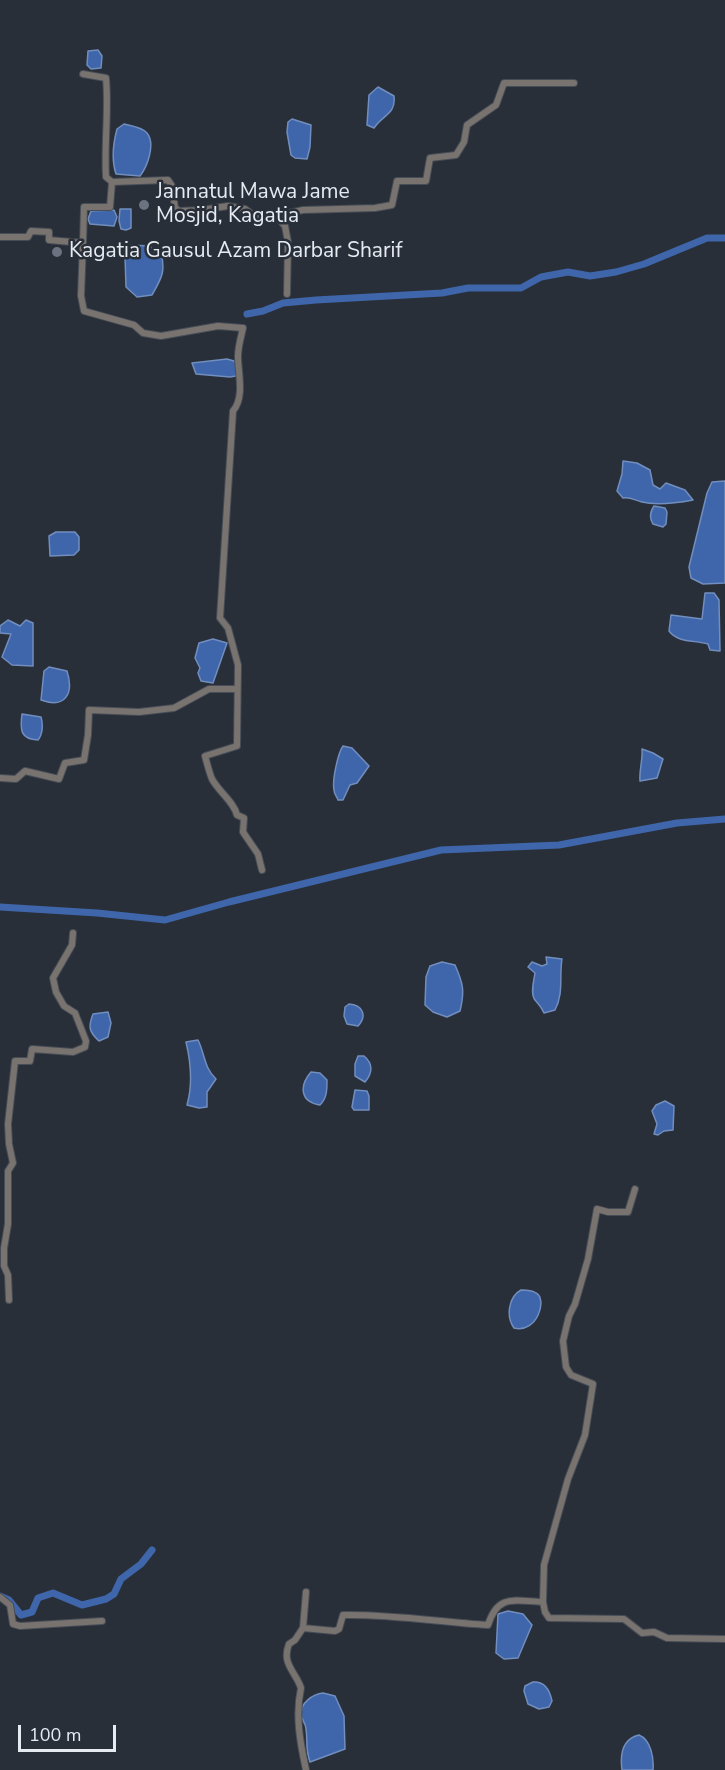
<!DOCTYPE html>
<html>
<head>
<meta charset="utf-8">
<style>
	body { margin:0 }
	#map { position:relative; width:725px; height:1770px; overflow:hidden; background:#292f39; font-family:"Nunito Sans",sans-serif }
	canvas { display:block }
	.scale { position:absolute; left:18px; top:1725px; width:98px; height:27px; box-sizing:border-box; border:3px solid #e6eaf1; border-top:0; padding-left:8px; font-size:18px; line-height:21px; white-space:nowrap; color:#e6eaf1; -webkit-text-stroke:4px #292f39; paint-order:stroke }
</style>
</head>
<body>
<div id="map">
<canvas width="725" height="1770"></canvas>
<div class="scale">100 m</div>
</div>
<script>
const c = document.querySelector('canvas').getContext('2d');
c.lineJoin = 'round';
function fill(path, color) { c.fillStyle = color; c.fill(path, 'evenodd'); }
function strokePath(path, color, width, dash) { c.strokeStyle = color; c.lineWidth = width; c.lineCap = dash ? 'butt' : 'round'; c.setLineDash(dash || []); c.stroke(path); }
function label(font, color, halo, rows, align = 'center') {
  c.font = font + ' "Nunito Sans",sans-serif'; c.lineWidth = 5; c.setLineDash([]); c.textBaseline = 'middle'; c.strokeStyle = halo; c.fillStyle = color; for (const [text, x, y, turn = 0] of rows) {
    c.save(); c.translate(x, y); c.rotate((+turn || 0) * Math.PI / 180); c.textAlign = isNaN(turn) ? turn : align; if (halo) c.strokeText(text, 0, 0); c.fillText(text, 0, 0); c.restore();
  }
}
const water = new Path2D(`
	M98,50L102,56L101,68L91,69L87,65L88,51Z
	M378,87L394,96C396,115 383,114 374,128L367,125L369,95Z
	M292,119L311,125L310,147L307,159L295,158L291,155L287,132L288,122Z
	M124,124C131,126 142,127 147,133C156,144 147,167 140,176L116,174C111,159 113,144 117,129Z
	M120,209H131V228L126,230L121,229L119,221Z
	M114,210L117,217L114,226L90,224L88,219L91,211Z
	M131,245L149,246L161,253C166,272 161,279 152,295L137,297L126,287L125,256Z
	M227,359L234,361L238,367L236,376L230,377L196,374L192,363Z
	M623,461L637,463L650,470L653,485L660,489L666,483L685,490L693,500C677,503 658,506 642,502C634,500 631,497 623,498L617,491L622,474Z
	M725,481V583L703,584L691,578L689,567L707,493L712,482Z
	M654,506L665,508L667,512L666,524L663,527L653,524C649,518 650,512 654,506Z
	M56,532H75L79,537V550L74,555L50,556L49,536Z
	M705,593H714L719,600L720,651L710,650L708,644C694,640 678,643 669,631L671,615L702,619Z
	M8,620L20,626L26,620L33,623V666L12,665L2,657L11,634L0,633V626Z
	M213,639L227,643L213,683L201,681L198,673L200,668L195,658L199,643Z
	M49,667L67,671C74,693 66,709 41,700L44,671Z
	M22,714L41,717C43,724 43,734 38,740C20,739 20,730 22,714Z
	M343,746L352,748L369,766L357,783L350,785L343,800H338C337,797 334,794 334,790C332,780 338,753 343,746Z
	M642,749L653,753L663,759L657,778L640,781C639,769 643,761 642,749Z
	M546,957L562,959C559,977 564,993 555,1010L544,1013C541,1006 539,1005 535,1000C530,994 534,980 535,973L528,967L532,962L542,966L547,964Z
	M442,962L455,965C463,983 465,991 460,1011L447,1017L433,1012L425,1005L426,977L430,966Z
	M349,1004C362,1005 368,1015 358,1026L347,1024L344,1016L345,1007Z
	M108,1012L111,1023L108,1037L99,1041C89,1032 88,1027 93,1014Z
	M198,1040C205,1054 204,1068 216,1079L207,1092V1107L199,1108L187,1105C193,1084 191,1063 186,1042Z
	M358,1056H364C374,1064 372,1074 365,1082L355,1076V1064Z
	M311,1072L320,1073L327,1080C327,1090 327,1098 320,1105C300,1102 299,1086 311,1072Z
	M355,1090L367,1091L369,1096V1110H354L352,1107Z
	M665,1101L674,1106L673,1130L664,1131L658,1135L654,1134L657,1124L652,1111L656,1105Z
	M521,1290C525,1290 532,1290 536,1293C548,1299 537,1334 514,1328C506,1317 508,1297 521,1290Z
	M508,1611L523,1614L532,1625L518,1658L504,1659L496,1653L498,1614Z
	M533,1682C545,1681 550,1691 552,1701L549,1707L539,1709L528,1704L524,1691L525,1686Z
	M323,1693L335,1696L344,1716L345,1749L310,1762C305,1747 308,1743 306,1729C306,1724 302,1720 301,1715C300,1703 313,1694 323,1693Z
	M639,1735C651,1740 654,1758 653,1770H622C620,1755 622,1739 639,1735Z`);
const canal = new Path2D(`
	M247,314L263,311L283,303L316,300L442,293L468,288H521L541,277L568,272L590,276L616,272L644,264L707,238H725
	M0,907L97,913L165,920L229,902L441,850L559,845L677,823L725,819
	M0,1596L9,1600L21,1615L32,1612L38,1598L53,1593L82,1605L106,1599L114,1594L121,1579L141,1564L152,1550`);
const street = new Path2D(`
	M112,182L168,180L172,186L175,208L179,211L202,210L228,206L245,209L253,215L276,216L285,226L288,242L287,294
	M276,216L303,210L375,208L392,205L397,181H426L430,158L456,155L464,142L467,125L496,105L504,83H574
	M0,237H28L31,231L49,232V240L83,243L84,207H110L112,182L106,177C104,144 109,111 106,78L83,74
	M83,243L81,296L84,311L134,325L143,333L161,336L218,326L243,328C241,337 238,347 238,356C238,373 245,397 233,411L220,618L228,628L238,665L237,746L205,756C207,763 209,772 212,779C219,792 234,802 237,815L244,818L243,832L258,854L262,870
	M0,778L16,779L25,771L59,779L65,763L84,760L88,735L89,710L139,712L174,708L209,689H237
	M635,1189L628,1212H608L597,1209L588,1259L575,1304L569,1316L563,1341L566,1367L571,1375L593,1384L585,1435L568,1479L544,1565L543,1602L545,1612L549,1618L624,1619L642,1633L654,1632L667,1638L725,1639
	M9,1300L8,1275L4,1266V1248L8,1224V1171L13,1163L9,1144L8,1124L15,1061H30L32,1049L73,1052L85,1047L86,1041L75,1013L64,1006L56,992L53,978L72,945L73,933
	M0,1597L10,1605L13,1624L20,1626L102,1621
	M303,1628L306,1592
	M306,1770C300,1742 295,1715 301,1688C296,1672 281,1664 289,1644L295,1640L303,1628L335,1631L339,1629L343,1615C391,1614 439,1622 488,1625C498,1593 515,1601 543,1602`);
const markers = [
	[144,205,6,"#6b7280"],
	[57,252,6,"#6b7280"]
];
const poiNames = [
	["Jannatul Mawa Jame",156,193],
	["Mosjid, Kagatia",156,217],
	["Kagatia Gausul Azam Darbar Sharif",69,252]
];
fill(water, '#3f66aa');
strokePath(water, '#718ebf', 1.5);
strokePath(canal, '#3f66aa', 7);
strokePath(street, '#474d56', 8);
strokePath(street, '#797370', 6);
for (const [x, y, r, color] of markers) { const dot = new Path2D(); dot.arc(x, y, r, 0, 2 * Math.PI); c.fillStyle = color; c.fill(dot); strokePath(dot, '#292f39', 2); }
label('21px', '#e6eaf1', '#292f39', poiNames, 'left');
</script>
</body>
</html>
